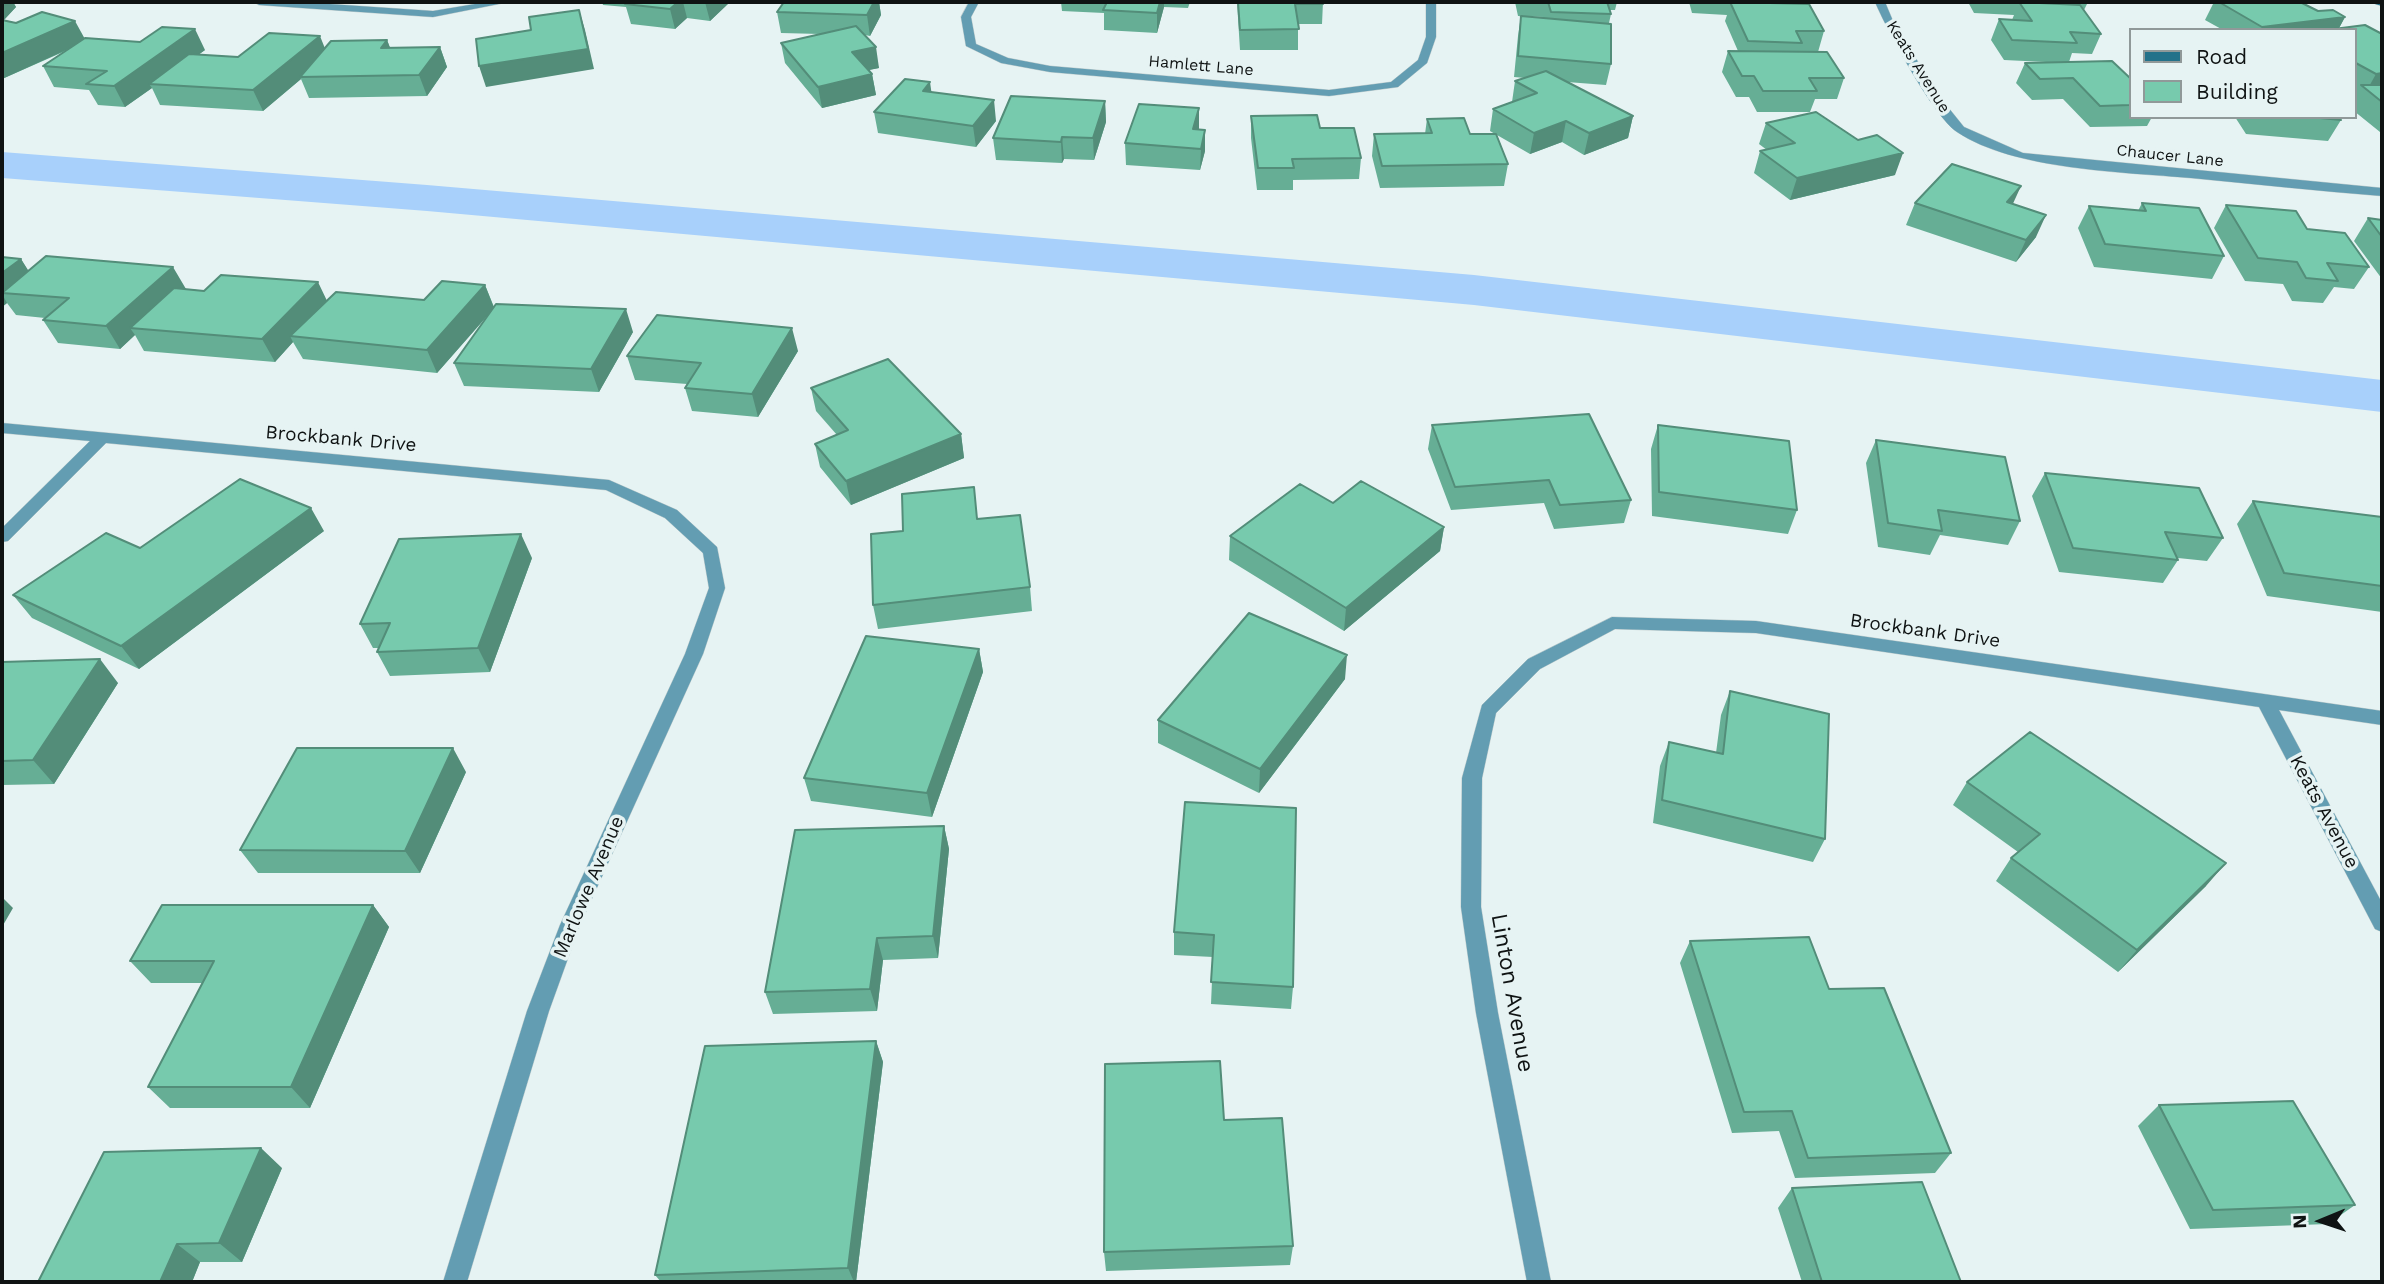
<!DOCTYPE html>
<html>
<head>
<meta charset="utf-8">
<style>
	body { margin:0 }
	#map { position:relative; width:2384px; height:1284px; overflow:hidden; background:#e6f3f3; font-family:"Work Sans",sans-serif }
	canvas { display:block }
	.frame { position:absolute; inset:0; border:4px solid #0f1313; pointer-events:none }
	.legend { position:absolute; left:2129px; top:28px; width:228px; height:91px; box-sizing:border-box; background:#e6f3f3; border:2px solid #909999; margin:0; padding:9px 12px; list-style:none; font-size:21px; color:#0f1313 }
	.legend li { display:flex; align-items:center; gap:14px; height:35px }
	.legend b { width:35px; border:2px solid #909999 }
	.north { position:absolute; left:2286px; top:1186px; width:70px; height:70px; -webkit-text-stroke:5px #e6f3f3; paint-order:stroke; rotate:268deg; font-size:19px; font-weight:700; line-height:28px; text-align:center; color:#0f1313 }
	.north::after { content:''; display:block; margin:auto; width:24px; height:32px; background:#0f1313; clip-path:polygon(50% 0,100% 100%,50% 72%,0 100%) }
</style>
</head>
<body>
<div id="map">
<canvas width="2384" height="1284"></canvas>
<div class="frame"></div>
<ul class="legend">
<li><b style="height:9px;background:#24728a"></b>Road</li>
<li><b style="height:19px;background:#77caad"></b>Building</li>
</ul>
<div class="north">N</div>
</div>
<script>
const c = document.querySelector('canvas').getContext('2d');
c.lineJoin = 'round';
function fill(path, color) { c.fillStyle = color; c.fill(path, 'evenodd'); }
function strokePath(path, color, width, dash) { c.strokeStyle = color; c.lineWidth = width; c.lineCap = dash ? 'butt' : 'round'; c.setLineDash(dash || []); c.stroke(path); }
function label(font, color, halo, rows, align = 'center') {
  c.font = font + ' "Work Sans",sans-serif'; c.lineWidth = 7; c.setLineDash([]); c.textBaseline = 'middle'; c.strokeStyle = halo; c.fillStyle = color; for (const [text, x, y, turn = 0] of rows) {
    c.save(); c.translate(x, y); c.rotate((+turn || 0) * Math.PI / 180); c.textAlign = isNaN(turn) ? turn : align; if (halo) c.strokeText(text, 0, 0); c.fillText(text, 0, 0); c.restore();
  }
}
const canal = new Path2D(`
	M2,152L427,185L1474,275L2382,380V412L1474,305L427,211L2,178Z`);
const street = new Path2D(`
	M254,2H300L433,11L487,2H509L433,17L259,5Z
	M969,2H979L971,17L976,44L1008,58L1050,66L1329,90L1391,82L1418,60L1426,37V2H1436V37L1427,63L1398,87L1329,96L1050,72L1001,63L966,46L961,17Z
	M1875,2H1885L1893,21L1939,96L1964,127L2023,153L2382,188V196C2318,191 2255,184 2191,178C2123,172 2014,170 1957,132C1933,116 1887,30 1875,2Z
	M2,423L609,480L677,510L717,547L725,588L703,654L580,925L549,1011L467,1282H443L527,1011L560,925L685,654L709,588L703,553L665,518L606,490L106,443L8,541L2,542V528L90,441L2,433Z
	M1612,617L1756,621L2382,711V725L2279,710L2382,903V932L2375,929L2259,707L1756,633L1615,629L1540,669L1496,713L1482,778L1481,907L1498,1013L1551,1282H1527L1476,1013L1461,907L1462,778L1482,705L1528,659Z`);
const secondary = new Path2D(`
	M2374,2H2382V6L2375,4Z`);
const wall = new Path2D(`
	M2,2H13L16,7L4,20L85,39L205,50L198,55L238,57L325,48L387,40L390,48L440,47L447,67L427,96L309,98L301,79L263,111L160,105L152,88L125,107L98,105L89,90L54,87L43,66L70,49L2,79Z
	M602,2H730L710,21L687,18L675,29L631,24L626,7L603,5Z
	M784,2H879L881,15L870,36L865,35L879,68L868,70L872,74L876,95L822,108L785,63L781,43L820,34L781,33L777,12Z
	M1061,2H1190L1188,8L1164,7L1157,33L1104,30V13L1062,11Z
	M1237,2H1323L1322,24H1298V50H1240Z
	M1515,2H1617L1615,10H1610L1611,14L1609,23L1611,64L1606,85L1567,82L1633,116L1628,138L1584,155L1562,142L1530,154L1497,135L1508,164L1504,186L1380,188L1372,156L1374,134H1425L1427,119L1470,134H1495L1490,131L1493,109L1512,102L1515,81L1525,78L1514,77L1518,36L1521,16L1544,18V17L1518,16Z
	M1689,2H1804L1803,3L1824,31L1818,52L1844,78L1837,99H1815L1810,112H1757L1749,97H1736L1722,72L1728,51H1738L1725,21L1727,15L1692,13Z
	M1968,2H2088L2084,10L2101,34L2092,54L2072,53L2069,62L2130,78V117H2152L2147,126L2090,127L2063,99L2032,100L2016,83L2025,63L2046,62L2004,60L1991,40L1999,19L2012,20L2014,15L1974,13Z
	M2214,2H2300L2318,11L2333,10L2345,17L2339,28L2365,25L2382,34V132H2380L2354,111V97L2357,91L2354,90V30H2223L2205,20Z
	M932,92L996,121L976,147L878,133L874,112Z
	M1105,101L1106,122L1094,160L1064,159L1062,163L996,160L993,138Z
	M1251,116L1320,128L1361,158L1359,179L1293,180V190H1257L1251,138Z
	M2235,117H2339L2341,120L2328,141L2246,134Z
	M1766,123L1895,175L1790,200L1754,173L1760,151L1767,150L1759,144Z
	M1199,129L1205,151L1200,170L1126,165L1125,143Z
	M1915,203L2013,204L2036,237L2016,262L1906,225Z
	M2142,203L2224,256L2212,279L2094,267L2078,228L2089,206L2138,211Z
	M2226,205L2307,229L2369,267L2354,289L2334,287L2323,303L2292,301L2283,284L2245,281L2214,228Z
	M2368,218L2382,220V279L2354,241Z
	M2,257L21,259L28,271L186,289L327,301L424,300L485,285L494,307L633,332L599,392L464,386L454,363L489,314L437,373L303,359L293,342L275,362L144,351L135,335L120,349L58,343L43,320L45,318L16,315L7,303L2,307Z
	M798,351L758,417L692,411L685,388L687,384L635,380L627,356Z
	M811,388L961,434L964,458L851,505L820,467L815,444L837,435L816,411Z
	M1432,425L1631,500L1624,523L1554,529L1544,503L1451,510L1428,449Z
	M1658,425L1797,510L1788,534L1652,516L1651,449Z
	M1876,440L2020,521L2008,545L1940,535L1930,555L1878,547L1866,463Z
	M2045,473L2223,538L2207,561L2178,558V560L2163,583L2059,572L2032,496Z
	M2253,501L2382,517V612L2267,596L2237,524Z
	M1333,503L1444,527L1440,551L1344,631L1229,560L1230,536Z
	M978,519L1030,587L1032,611L878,629L873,605L903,531Z
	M324,531L139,669L32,618L13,595L140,548Z
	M532,558L490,672L390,676L377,652L379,648H373L360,624Z
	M979,649L983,672L932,817L811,801L804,778Z
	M2,662L118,683L54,784L2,785Z
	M1345,679L1259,793L1158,743V720Z
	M1730,691L1825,839L1813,862L1653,823L1660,766L1669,742L1716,753L1721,715Z
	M466,772L420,873H258L240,850Z
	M1967,782L2206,886L2118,972L1996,881L2011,858L2018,852L1953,805Z
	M1185,802L1293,987L1291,1009L1211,1004L1213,957L1174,955V932Z
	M944,826L949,849L938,958L883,960L877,1011L773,1014L765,992Z
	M373,905L389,927L310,1108H170L148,1087L202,983H151L130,961Z
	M1690,941L1829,989L1951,1153L1935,1173L1795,1178L1779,1131L1732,1133L1680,963Z
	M876,1041L883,1062L856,1282H661L655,1275Z
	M2159,1105L2355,1205L2328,1224L2190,1229L2138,1126Z
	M1224,1120L1293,1246L1290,1265L1106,1271L1104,1252Z
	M282,1168L242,1262H200L192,1282H38Z
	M1792,1188L1961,1282H1802L1778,1208Z`);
const shadedWall = new Path2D(`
	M2,2H13L16,7L2,22Z
	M678,2H683L687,18L675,29L670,9Z
	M705,2H730L710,21Z
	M874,2H879L881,15L870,36L867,15Z
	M1160,2H1164V7L1157,33V13Z
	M579,10L585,30L594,69L486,87L479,66Z
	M2345,17L2338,30H2261L2262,27Z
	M75,21L86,41L2,79V53Z
	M195,29L205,50L157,85L149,84L152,88L125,107L114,86Z
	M320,36L328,56L300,77L301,79L263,111L253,90Z
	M387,40L395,60L381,48Z
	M440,47L447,67L427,96L419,75Z
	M876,47L879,68L855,73L852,52Z
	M2382,73V93L2367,90L2376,74Z
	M872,74L876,95L822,108L818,87Z
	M930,82L933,103L923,91Z
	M994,100L996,121L976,147L973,126Z
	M1105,101L1106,122L1094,160L1093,138Z
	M1199,108V130L1193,150V129Z
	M1633,116L1628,138L1584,155L1589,133Z
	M1566,121L1562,142L1530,154L1534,133Z
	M1205,130V151L1200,170L1201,149Z
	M1062,137L1064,159L1062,163L1061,142Z
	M1903,153L1895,175L1790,200L1797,178Z
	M2021,186L2011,208L2007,202Z
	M2046,215L2036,237L2016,262L2026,240Z
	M21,259L35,281L2,293V273Z
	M173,267L186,289L130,328L135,335L120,349L106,326Z
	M318,282L329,305L290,336L293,342L275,362L262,339Z
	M485,285L494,308L437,373L427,350Z
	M2,294L7,303L2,307Z
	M626,309L633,332L599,392L591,369Z
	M792,328L798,351L758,417L752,394Z
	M961,434L964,458L851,505L846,481Z
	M311,508L324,531L139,669L121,646Z
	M1444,527L1440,551L1344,631L1346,608Z
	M521,534L532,558L490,672L478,648Z
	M979,649L983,672L932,817L927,793Z
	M1347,655L1345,679L1259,793L1260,769Z
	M100,659L118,683L54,784L33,760Z
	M453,748L466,772L420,873L405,851Z
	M944,826L949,849L938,958L933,936Z
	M2226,863L2206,886L2118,972L2137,950Z
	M2,897L13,908L2,927Z
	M373,905L389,927L310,1108L291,1087Z
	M877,938L883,960L877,1011L870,989Z
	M876,1041L883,1062L856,1282H854L848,1268Z
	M261,1148L282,1168L242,1262L219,1243Z
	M177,1244L200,1262L192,1282H160Z`);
const building = new Path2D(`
	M628,2H678L670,9L625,4Z
	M784,2H874L867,15L777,12Z
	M1107,2H1160L1157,13L1103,10Z
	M1238,2H1323V4H1295L1299,29L1240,30Z
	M1548,2H1607L1611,14L1551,12Z
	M1730,2L1809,4L1824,31H1796L1802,43L1748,41Z
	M2019,2L2080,5L2101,34L2070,32L2077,43L2012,40L1999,19L2032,21Z
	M2219,2H2300L2318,11L2333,10L2345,17L2262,27Z
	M579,10L588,49L479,66L476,39L531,30L529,17Z
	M42,12L75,21L2,53V20L16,23Z
	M1521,16L1611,24V64L1518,56Z
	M2365,25L2382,34V73L2376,74L2354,62V30H2326Z
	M856,26L876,47L852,52L872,74L818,87L781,43Z
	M162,27L195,29L114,86L86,84L107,71L43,66L85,38L140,42Z
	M269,33L320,36L253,90L149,84L189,54L238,57Z
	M387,40L381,48L440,47L419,75L300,77L331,41Z
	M1728,51L1827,52L1844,78H1809L1817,91H1763L1754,76H1742Z
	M2112,61L2130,78V105L2100,106L2073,78L2040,79L2025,63Z
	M1546,71L1633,116L1589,133L1566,121L1534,133L1493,109L1537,93L1515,81Z
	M905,79L930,82L923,91L994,100L973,126L874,112Z
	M2361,85H2382V102Z
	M1011,96L1105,101L1093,138L1062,137L1061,142L993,138Z
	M1139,104L1199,108L1193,129L1205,130L1201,149L1125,143Z
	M1816,112L1858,140L1877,135L1903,153L1797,178L1760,151L1795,143L1766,123Z
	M1317,115L1320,128H1354L1361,158L1292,159L1294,168H1258L1251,116Z
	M2310,117H2339L2341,120Z
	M1464,118L1470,134H1496L1508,164L1382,166L1374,134L1432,133L1427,119Z
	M1952,164L2021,186L2007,202L2046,215L2026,240L1915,203Z
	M2142,203L2199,208L2224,256L2105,244L2089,206L2146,211Z
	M2226,205L2296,211L2307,229L2345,233L2369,267L2327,263L2338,281L2306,278L2297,262L2258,258Z
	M2368,218L2382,220V237Z
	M46,256L173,267L106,326L43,320L69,298L2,293Z
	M2,257L21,259L2,273Z
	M221,275L318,282L262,339L130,328L174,288L204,291Z
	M442,281L485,285L427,350L290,336L336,292L424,300Z
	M496,304L626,309L591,369L454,363Z
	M657,315L792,328L752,394L685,388L701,363L627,356Z
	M888,359L961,434L846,481L815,444L848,430L811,388Z
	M1589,414L1631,500L1560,505L1549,480L1455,487L1432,425Z
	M1658,425L1789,441L1797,510L1659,492Z
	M1876,440L2005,457L2020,521L1938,510L1942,531L1888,523Z
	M2045,473L2199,488L2223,538L2165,532L2178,560L2073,548Z
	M240,479L311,508L121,646L13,595L106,533L140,548Z
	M1361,481L1444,527L1346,608L1230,536L1300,484L1333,503Z
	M974,487L977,519L1020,515L1030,587L873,605L871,534L903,531L902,494Z
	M2253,501L2382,517V586L2284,573Z
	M521,534L478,648L377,652L390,623L360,624L399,539Z
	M1249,613L1347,655L1260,769L1158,720Z
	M866,636L979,649L927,793L804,778Z
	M100,659L33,760L2,761V662Z
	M1730,691L1829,714L1825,839L1662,800L1669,742L1723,754Z
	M2030,732L2226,863L2137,950L2011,858L2040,834L1967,782Z
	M297,748H453L405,851L240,850Z
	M1185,802L1296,808L1293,987L1211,982L1214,935L1174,932Z
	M944,826L933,936L877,938L870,989L765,992L795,830Z
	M162,905H373L291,1087H148L214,961H130Z
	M1809,937L1829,989L1884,988L1951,1153L1808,1158L1792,1111L1744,1112L1690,941Z
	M876,1041L848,1268L655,1275L705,1046Z
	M1220,1061L1224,1120L1282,1118L1293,1246L1104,1252L1105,1064Z
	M2293,1101L2355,1205L2213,1210L2159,1105Z
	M261,1148L219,1243L177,1244L160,1282H38L104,1152Z
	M1922,1182L1961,1282H1822L1792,1188Z`);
const farStreetnames = [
	["Hamlett Lane",1201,66,5],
	["Keats Avenue",1918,67,58],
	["Chaucer Lane",2170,156,6]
];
const streetNames = [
	["Brockbank Drive",341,439,5],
	["Brockbank Drive",1925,631,8],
	["Keats Avenue",2324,812,62],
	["Marlowe Avenue",589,887,-67]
];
const nearStreetnames = [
	["Linton Avenue",1512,993,80]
];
fill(canal, '#a8d0fb');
strokePath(street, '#c4cfcf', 1);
strokePath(secondary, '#c4cfcf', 1);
fill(street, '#639db2');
fill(secondary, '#24728a');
fill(wall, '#66ae95');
fill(shadedWall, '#538d79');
fill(building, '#77caad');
strokePath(building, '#538d79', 2);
label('16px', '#0f1313', '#e6f3f3', farStreetnames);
label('19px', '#0f1313', '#e6f3f3', streetNames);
label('23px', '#0f1313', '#e6f3f3', nearStreetnames);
</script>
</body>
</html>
